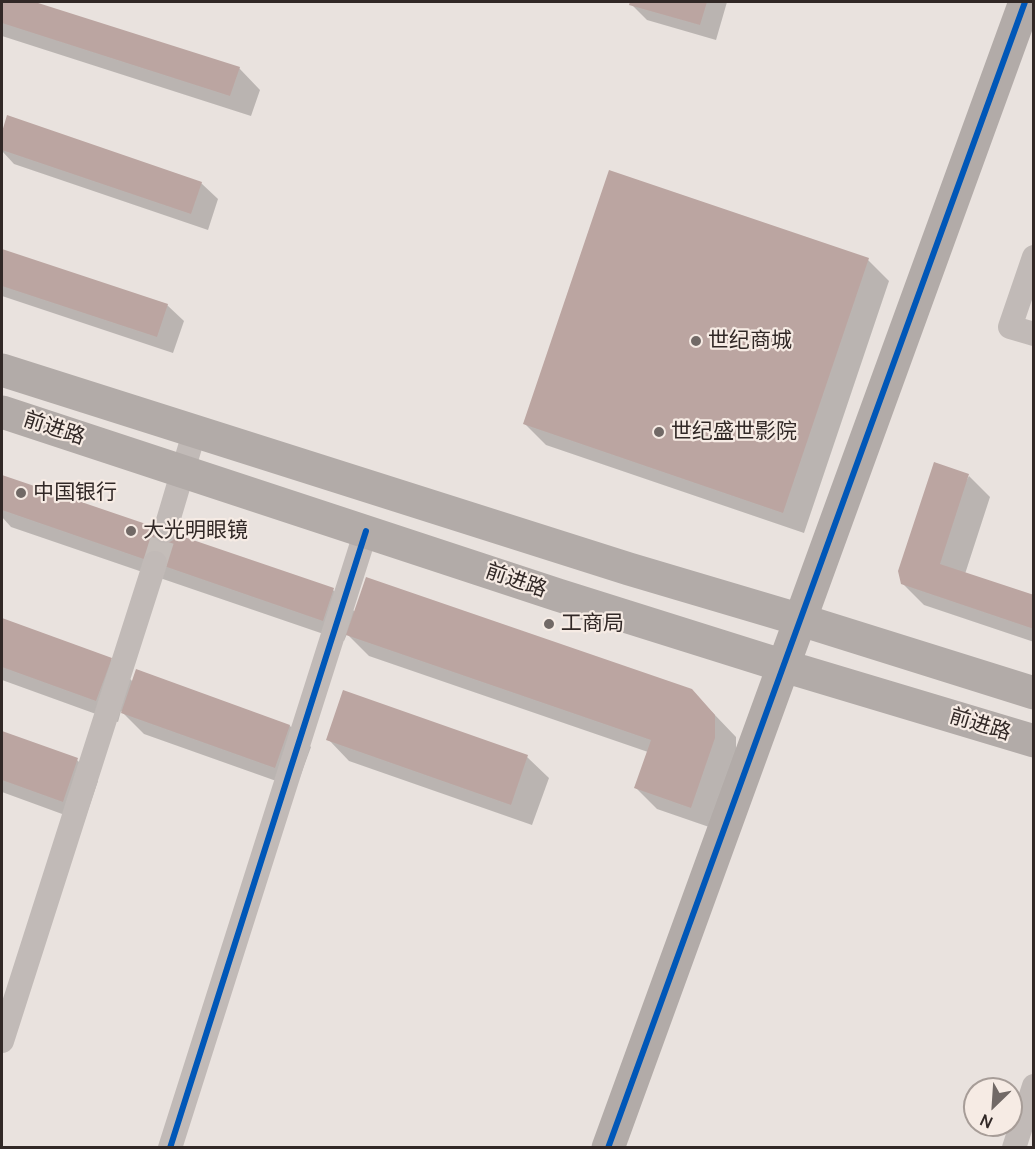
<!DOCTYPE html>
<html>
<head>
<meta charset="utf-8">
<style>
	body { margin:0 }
	#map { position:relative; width:1035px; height:1149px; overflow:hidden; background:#e9e2de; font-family:Manrope,sans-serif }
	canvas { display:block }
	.frame { position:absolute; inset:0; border:3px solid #312826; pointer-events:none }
	.north { position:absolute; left:963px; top:1077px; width:60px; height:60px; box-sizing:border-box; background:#f6ebe4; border:2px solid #a79d98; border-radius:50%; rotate:205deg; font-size:16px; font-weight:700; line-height:24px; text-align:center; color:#312826 }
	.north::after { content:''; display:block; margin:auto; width:21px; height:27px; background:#716966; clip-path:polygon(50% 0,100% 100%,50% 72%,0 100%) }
</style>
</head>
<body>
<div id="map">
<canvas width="1035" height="1149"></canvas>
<div class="frame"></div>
<div class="north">N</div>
</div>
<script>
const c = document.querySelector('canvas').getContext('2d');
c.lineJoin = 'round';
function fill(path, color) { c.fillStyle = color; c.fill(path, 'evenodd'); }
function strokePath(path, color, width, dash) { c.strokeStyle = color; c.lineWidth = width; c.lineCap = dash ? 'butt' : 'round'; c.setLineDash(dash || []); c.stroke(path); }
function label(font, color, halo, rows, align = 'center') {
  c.font = font + ' Manrope,"Noto Sans SC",sans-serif'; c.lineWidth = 4.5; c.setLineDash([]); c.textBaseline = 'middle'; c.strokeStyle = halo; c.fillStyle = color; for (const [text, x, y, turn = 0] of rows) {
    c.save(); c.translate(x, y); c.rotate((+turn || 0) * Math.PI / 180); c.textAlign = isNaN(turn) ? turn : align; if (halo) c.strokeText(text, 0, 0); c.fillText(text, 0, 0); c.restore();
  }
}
const shadow = new Path2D(`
	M2,2H31L239,68L260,90L251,116L2,36Z
	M632,2H727L716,40L647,20L631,4Z
	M8,117L201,183L218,199L208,230L14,164L2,151V136Z
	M2,251L167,305L184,321L173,353L2,296Z
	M868,260L889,281L804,533L546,445L525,424Z
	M2,476L333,590L355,612L691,690L736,737V760L712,828L657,809L636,788L648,752L369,656L347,634L344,641L11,527L2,517Z
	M969,476L990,497L965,574L1034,597V642L924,605L903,584Z
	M2,620L111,659L133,682L290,726L311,747L296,788L144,734L121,711L118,722L2,680Z
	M2,733L77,760L98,781L84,822L2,792Z
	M328,739L527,757L549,778L532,825L349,761Z`);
const building = new Path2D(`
	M2,2H35L240,67L230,96L2,23Z
	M630,2H707L700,25L629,5Z
	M7,115L202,182L191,214L2,150V132Z
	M609,170L869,258L783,513L523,424Z
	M2,249L168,304L157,337L2,286Z
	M934,462L969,474L940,564L1034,595V629L901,584L898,571Z
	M2,475L334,588L323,621L2,510Z
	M366,577L692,689L715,715V738L691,808L634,788L651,740L346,635Z
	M2,618L112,658L96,701L2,667Z
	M136,669L290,725L275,768L121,713Z
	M343,690L528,755L511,805L326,740Z
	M2,731L78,758L63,802L2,780Z`);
const streetTunnel = new Path2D(`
	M155,563L165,531`);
const street = new Path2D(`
	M1034,257L1010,327L1034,334
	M165,531L195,430
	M2,1041L155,563
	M170,1148L366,531
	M1014,1148L1034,1086`);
const secondary = new Path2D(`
	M2,370L629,569L801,620L1034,693
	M2,412L558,595L784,666L1034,741
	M608,1148L1025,2`);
const cycleway = new Path2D(`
	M170,1148L366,531
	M608,1148L1025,2`);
const markers = [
	[696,341,6,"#716966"],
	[659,432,6,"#716966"],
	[21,493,6,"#716966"],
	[131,531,6,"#716966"],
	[549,624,6,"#716966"]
];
const poiNames = [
	["世纪商城",708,341],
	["世纪盛世影院",671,432],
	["中国银行",33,493],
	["大光明眼镜",143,531],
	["工商局",561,624]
];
const streetNames = [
	["前进路",54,429,18],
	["前进路",516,581,19],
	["前进路",980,725,17]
];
fill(shadow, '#0003');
fill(building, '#bba5a1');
strokePath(streetTunnel, '#c4bdb9', 24, [24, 12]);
strokePath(street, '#c1bab7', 24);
strokePath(secondary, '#b2aba8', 33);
strokePath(cycleway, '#0057b8', 6);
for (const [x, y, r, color] of markers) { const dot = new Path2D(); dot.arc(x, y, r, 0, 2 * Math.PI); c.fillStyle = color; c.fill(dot); strokePath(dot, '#f6ebe4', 2); }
label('21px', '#312826', '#f6ebe4', poiNames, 'left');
label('21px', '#312826', '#f6ebe4', streetNames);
</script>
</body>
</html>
